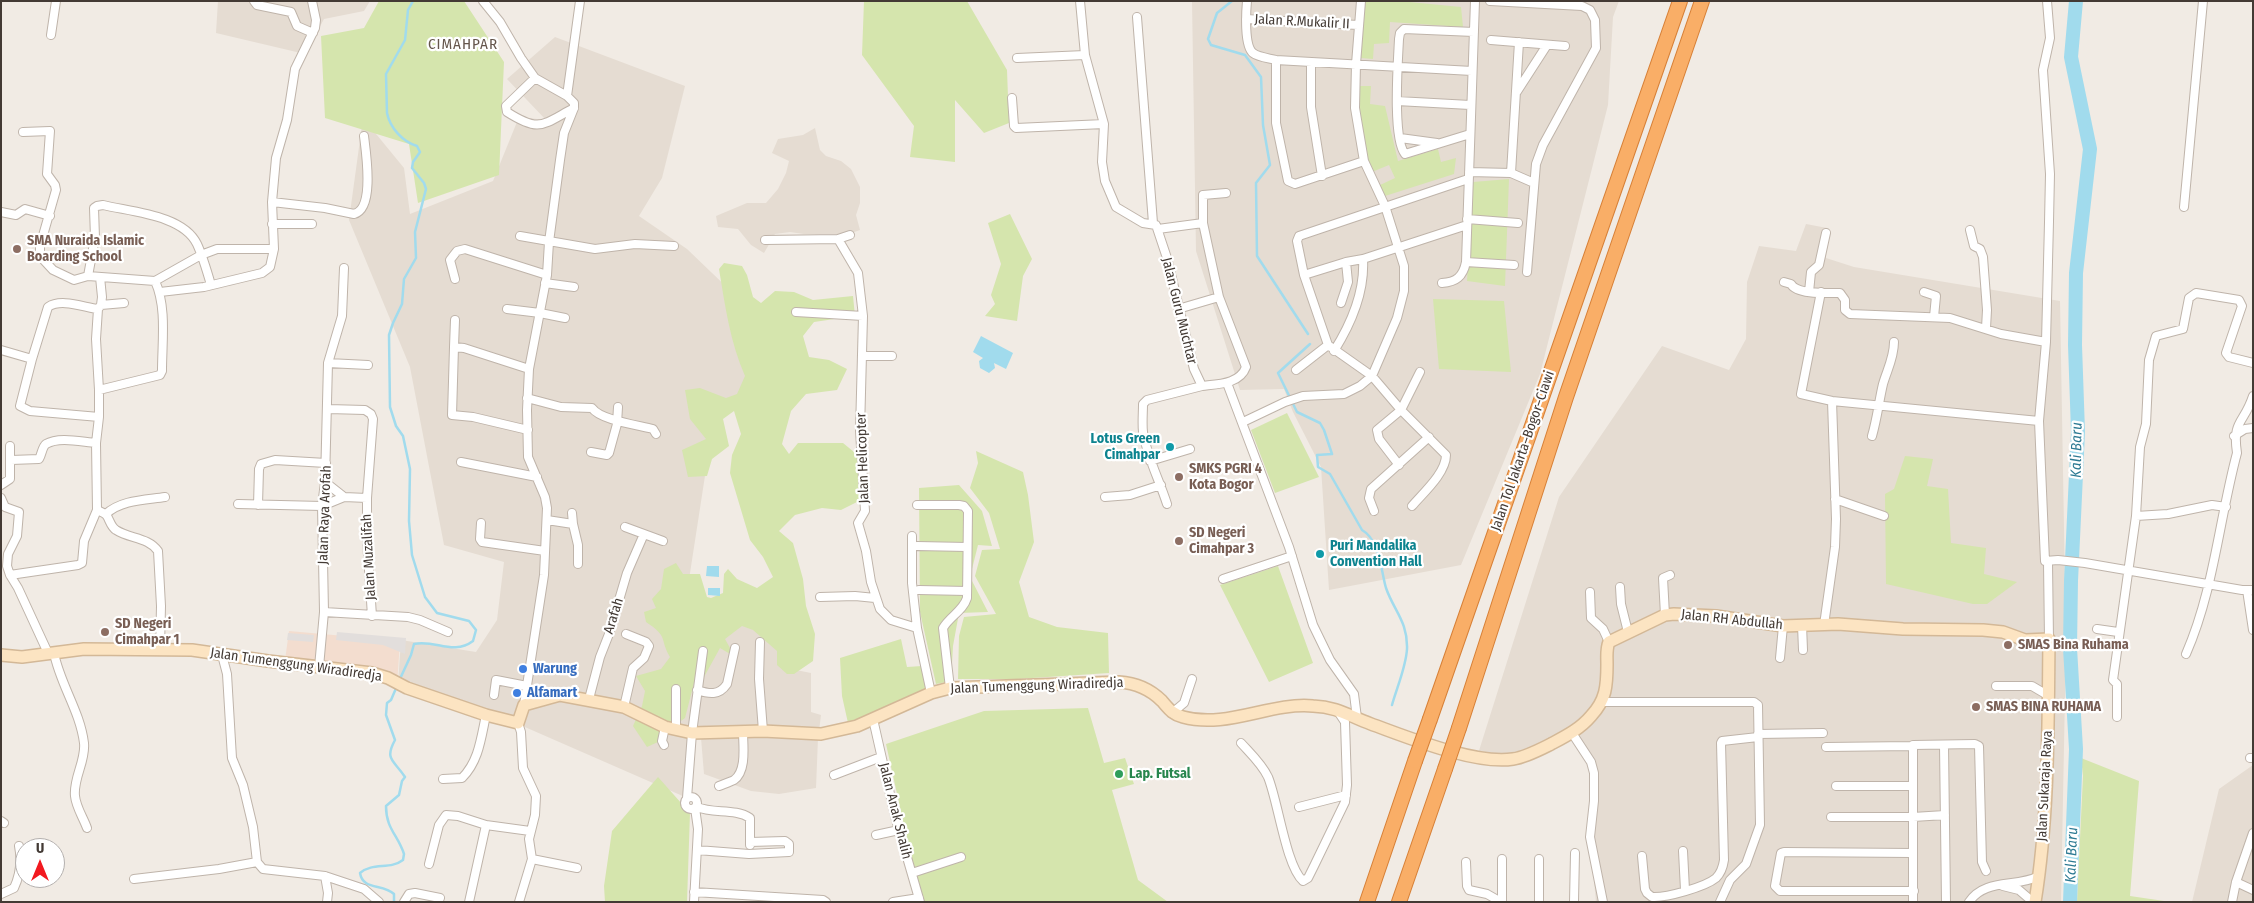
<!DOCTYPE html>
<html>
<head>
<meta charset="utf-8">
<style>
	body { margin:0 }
	#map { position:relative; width:2254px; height:903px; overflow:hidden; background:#f1ebe4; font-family:"Fira Sans Condensed",sans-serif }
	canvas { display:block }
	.frame { position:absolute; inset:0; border:2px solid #433a34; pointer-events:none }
	.north { position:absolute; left:15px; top:838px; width:50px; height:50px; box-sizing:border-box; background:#fff; border:1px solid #b4b0ae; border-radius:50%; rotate:0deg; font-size:14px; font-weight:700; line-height:20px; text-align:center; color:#433a34 }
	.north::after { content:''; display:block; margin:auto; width:18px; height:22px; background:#f2191f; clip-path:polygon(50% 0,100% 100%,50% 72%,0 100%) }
</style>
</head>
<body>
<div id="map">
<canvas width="2254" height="903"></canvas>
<div class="frame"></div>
<div class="north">U</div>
</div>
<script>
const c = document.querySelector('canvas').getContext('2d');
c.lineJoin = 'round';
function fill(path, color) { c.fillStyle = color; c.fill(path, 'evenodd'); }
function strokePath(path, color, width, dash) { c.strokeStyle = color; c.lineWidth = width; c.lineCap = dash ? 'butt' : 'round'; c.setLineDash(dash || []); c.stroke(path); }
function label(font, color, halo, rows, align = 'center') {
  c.font = font + ' "Fira Sans Condensed",sans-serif'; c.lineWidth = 4.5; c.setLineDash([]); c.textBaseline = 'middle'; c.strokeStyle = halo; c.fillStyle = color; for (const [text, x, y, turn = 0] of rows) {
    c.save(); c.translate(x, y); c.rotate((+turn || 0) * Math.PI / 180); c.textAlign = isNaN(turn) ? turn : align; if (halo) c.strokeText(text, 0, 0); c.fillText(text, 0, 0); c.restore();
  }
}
const residential = new Path2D(`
	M218,1H370L364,11L324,19L305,54L216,33Z
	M1192,1H1619L1613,17L1608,105L1540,374L1461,565L1329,590L1321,467L1293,412L1284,389L1240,390L1196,251Z
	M555,37L685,86L662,178L639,216L687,249L736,296L749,387L715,411L688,586L692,678L733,620L785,645L786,668L811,673V712L821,715L819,731L689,727L685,797L518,724L398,684L401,640L476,652L497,620L504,562L444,545L410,367L349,220L363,118L404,168L410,214L493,181L519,117L546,120L507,79Z
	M815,128L820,150L826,156L841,161L851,169L860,187V203L856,215L860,230L849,234H804L790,232L775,234L764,253L751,245L738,229L718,227L716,216L747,203H766L778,189L786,173L789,161L772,153L778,139L803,135Z
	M1806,224L1827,228L1826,258L1854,267L2060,301L2066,642L2061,902H1596L1590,837L1594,773L1572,734L1523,756L1477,757L1559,497L1662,346L1729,370L1746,339L1747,282L1759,246L1796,251Z
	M701,738H818L816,788L779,794L751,791L704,774Z
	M2253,765V902H2192L2219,789Z`);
const commercial = new Path2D(`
	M289,631L400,641L397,685L362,671L285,660Z`);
const green = new Path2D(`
	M379,1H464L504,62L499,175L418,203L409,144L325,118L321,36L364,28Z
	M864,1H967L1007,70L1009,123L984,133L955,100V162L910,157L914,126L862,55Z
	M1364,1H1399L1461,7L1463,27L1390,22L1389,43L1374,44L1373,59L1361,58Z
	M1358,86H1371L1370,104L1385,106L1398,161L1438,149L1441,162L1456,158L1454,174L1385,196L1380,185L1395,178L1389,165L1372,172C1361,145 1358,115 1358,86Z
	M1509,179L1505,286L1467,281L1473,182Z
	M1010,214L1032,259L1023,276L1017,321L985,316L995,304L991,295L1001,264L988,223Z
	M724,263L742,266L747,275L753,297L761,303L775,291L794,292L813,300L853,296L855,316L814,322L803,336L809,357L829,360L847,369L837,390L806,394L791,411L782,444L789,454L798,443H843L865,461L867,497L841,510L822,508L795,515L779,531L793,543L803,579L806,606L815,634L813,661L794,674H787L777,665V651L753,630L742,626L725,639L735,657L720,648L704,677L694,683L685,718L660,736L658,742L647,747L633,726L642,706L645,691L636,676L661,669L670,657C659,638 669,637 646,622L644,612L656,608L652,599L661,589L664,569L676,563L683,574H700L707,597L711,598L723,593L724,574L728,569L737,579L757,588L773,577L763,557L750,540L730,473L732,455L741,434L734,411L723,419L729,446L712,459L707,476L688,477L682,450L706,439L690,419L685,390L700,388L726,398L737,394L745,376C730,342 725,305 719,269Z
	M1433,299L1504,301L1511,372L1439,369Z
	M1287,413L1319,477L1275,493L1251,430Z
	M976,451L1023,472L1028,495L1034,542L1019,582L1029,617L1057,627L1108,633L1109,673L1017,679H958L959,636L964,617L996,614L975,576L982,550L1000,549L989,513L970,488L978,463Z
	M1905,456L1933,459L1927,486L1948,489L1951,543L1986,548L1984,574L2017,582L1987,604H1973L1886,584L1885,494L1894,489Z
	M959,485L982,511L992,546L978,545L970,577L988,612L959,613L953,646L951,681L936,684L920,612L919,488Z
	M1278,566L1313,663L1269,682L1220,585Z
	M901,639L907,667L922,666L928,691L848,723L842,696L840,658Z
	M1088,708L1104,763L1125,758L1134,784L1112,790L1138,880L1168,902H921L886,744L984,711Z
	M2081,758L2139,781L2130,896L2171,902H2077L2083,776Z
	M658,777L690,813L687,902H605L604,886L612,831Z`);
const parking = new Path2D(`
	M337,632L406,638L405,654L383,645L336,640Z
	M288,633L314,635L313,642L287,640Z`);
const water = new Path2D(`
	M981,336L1013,353L1006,369L994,363L995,368L989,373L980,368L979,361L983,358L973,352Z
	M707,566H719V577L706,576Z
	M708,588H720V596L708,595Z`);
const stream = new Path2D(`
	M1232,1L1217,13L1208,39L1211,45L1245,55L1261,77L1263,125L1270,165L1256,183L1257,256L1308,334
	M1310,344L1278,373L1297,412L1320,423L1324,430L1332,454L1317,455L1318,467L1330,474L1362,530C1380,540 1381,571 1386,588C1394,611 1408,622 1407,649C1406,667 1397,687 1392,705
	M399,681L411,655L414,644C435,639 453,656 473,641L476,630L469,621L437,613L425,597L412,555L409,521L410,469L403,436L396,426L390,407L389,335L393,323L402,304L404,279L416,258L415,232L426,189L424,183L412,168L413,162L420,152L417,146C403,142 390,128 387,113L386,74L405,40L408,10L413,1
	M394,902V894C383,883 363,891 360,873C373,862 390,870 403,860L404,854C398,835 386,829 386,806L399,795L402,781L405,777C394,760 384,760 395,740L386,715L387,703L391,700L397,686`);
const river = new Path2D(`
	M2070,902L2076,749L2070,648L2071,581L2078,432L2075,345L2076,273L2090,149L2071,57L2076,1`);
const street = new Path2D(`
	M254,1L257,5L291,12L297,26L313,33
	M483,1L500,22L521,58L535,78L567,96L574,103V108L564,133L560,160L549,242L547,275L529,369L527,410L528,457L545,497L547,508L544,575L524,705
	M1080,1L1085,55L1104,124L1102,162L1105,181L1116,207L1143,223L1156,225L1167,258L1194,369L1202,386C1218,384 1240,384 1246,367L1219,297L1203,223L1158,229
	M1247,1C1246,12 1244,46 1253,53C1258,57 1268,58 1276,60L1472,71
	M1490,1L1582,6L1590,10L1595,20L1596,48L1543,145L1536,164L1527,272
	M2047,1L2050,38L2043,70L2050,174L2049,222L2046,342L2039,421L2045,561L2048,563L2049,639
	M1137,17L1153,223
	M1246,19L1358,25
	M51,35L56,1
	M1491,40L1565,46
	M1017,58L1085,55
	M1276,60V123L1288,181L1295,184L1364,161
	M1311,62V107L1322,176
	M535,78L506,106L507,112C540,133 542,125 574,108
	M1516,93L1547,45
	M567,96L580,1
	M1012,98L1014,126L1016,128L1104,124
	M1397,101L1470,105
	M23,132L50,131L47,174L55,185L56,190L40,246V256L53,270L74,280L88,276L155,281L201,255L217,249H274
	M1470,134L1405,154C1392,138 1398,61 1399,39L1400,33L1404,29L1474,32
	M1400,138L1437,143
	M1469,172L1511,173L1534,183
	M1511,173L1519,42
	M272,202L325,208L354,214C375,209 366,153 364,136
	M2184,207L2203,1
	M1,212L16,215L25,209L50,216
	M1467,219L1518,223
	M1203,223V195L1226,193
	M272,224H312
	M1970,230L1974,246L1980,249L1983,257L1987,310L1986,328
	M520,236L595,249L635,244L674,246
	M838,239L850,235
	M765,240L838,239L858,273L863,316L860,431L865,511L858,523L866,551L871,582L880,609L891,620L917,628L931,693
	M1466,262L1514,265
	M1304,275L1346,262L1363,259L1467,225
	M88,276L95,238L94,208L97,206L103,205C132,212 183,215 197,244C203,257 207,271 211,285
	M100,277L102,297L101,305L98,309L96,339L99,390V417L96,443L97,510C101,512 105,513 107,516C110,521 111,527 116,530C130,539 148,537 158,551L161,606L160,649
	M455,279L450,260L457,251L465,249L547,275
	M1784,282L1791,284C1797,295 1828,293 1840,293L1845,300V310L1850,314L1950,318L2001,334L2046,342
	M545,283L574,287
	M1442,283C1456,282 1463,277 1466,262L1475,1
	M160,292L204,287L262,273L270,267L274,249L272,202L276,158L287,120L295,69L315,28L316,20L312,1
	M1809,292L1811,272L1819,265L1826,233
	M1821,292L1801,394L1832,401L2039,421
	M1924,292L1936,296L1934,317
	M1341,303L1348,282L1346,262
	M101,305L124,303
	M507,309L540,313L565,318
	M1178,309L1219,297
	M796,312L863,316
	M455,320L454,347L464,348L529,369
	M454,347L452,415L473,417L528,430
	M1,350L32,359L48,307C61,298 83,307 98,309
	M1334,351C1351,324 1365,292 1363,259
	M862,356H892
	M32,359L20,406L30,411L99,417
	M328,363L368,365
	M1296,370L1328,345
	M1227,383L1289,547L1313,625L1330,660L1354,694L1357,718
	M99,390L160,375L162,371C162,342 167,307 155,281
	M527,398L561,407L592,408C600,420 638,425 653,429L656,434
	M328,409L365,410L371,414L373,419L367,498V540L372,616
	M1243,422L1285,402L1303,396L1344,394L1360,386L1372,376L1397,318L1404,291V266L1385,206L1364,161L1355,108L1356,64L1361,1
	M1872,436C1877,419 1879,401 1883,384C1887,370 1894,358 1894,342
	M2234,436L2245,429L2253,428
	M591,452L607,455L609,453L617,424L618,407
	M11,460L39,459C42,454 42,447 46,444C59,436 82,442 96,443
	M1150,461L1190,449
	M461,462L537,477
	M1399,465L1379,439L1377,430L1401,410L1420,372
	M325,482L344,497
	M1,485L10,479V446
	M1105,497L1130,495L1161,485
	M1,498L5,507L19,512L17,536L8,554L7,566L10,575L18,588L48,653
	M1835,499L1884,516
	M238,504L322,506L344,497L367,498
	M1167,504C1159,479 1147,457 1143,432C1142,423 1143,413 1143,404L1147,400L1202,386
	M258,505L259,469L261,464L275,460L326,463
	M917,505H959L964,506L968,511L967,598C963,611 950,616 943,628L950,688
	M1412,506C1423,493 1446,473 1446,455L1401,410L1372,376L1328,345L1304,275L1297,241L1299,236L1468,179
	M1374,511L1369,498L1371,489L1429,437
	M106,514C121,500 145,500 165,497
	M2136,516L2168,514L2212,505L2226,507
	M547,520L573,524L572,513
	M481,523L480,539L482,542L545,551
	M573,524L578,545V564
	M625,527L663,541
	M912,536V583L917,628
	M917,546L967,547
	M2045,561L2058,560L2085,563L2242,590H2253
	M10,575L78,565L82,563L84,541L97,510
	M1223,579L1292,556
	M1620,587L1621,604L1628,632
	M919,590L967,591
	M2247,590L2253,630
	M1590,592L1591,618L1603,629L1609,642
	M820,597L855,596L875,598
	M324,612L408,617L420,620L448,632
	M1665,615L1663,578L1670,575
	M1802,625L1803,650
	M1824,625L1835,547L1836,519L1832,401
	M2097,629L2118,632
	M760,642L759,679L763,731
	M54,653C60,684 80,711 84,743C86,761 73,778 75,796C76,807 83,817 87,828
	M2186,654C2214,590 2219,520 2237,453C2232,420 2244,424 2253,396
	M1780,658L1783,626
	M319,667L324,612L322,506L325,482L328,363L342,316L344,268
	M1996,686H2032L2049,696
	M676,689V730
	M697,690C709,694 719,696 727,684L735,648
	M494,695L496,680L527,686
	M589,699L600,657L609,634L627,573L644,534
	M1603,702H1754L1758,705L1760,825L1746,864L1730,880L1720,902
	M624,707L633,668L644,658L649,646L646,642L626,634
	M1172,713L1184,703L1192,679
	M2117,717V684L2113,680L2136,516L2140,447L2146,424L2149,360L2156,336L2183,329L2189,298L2196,293L2239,300L2242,306L2226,353L2229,357L2253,363
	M873,719L895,816L920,902
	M518,723L521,732L523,768L536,796L535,815L529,839L532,859L519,902
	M1572,733L1591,762L1594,773V801L1590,837L1603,902
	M1758,734L1823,733
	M1241,743C1251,754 1262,764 1268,777C1278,801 1286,866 1303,881L1308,878L1314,866L1345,802L1347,785L1345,722L1337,710
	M664,745L662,741L665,727
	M1944,745L1946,902
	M1826,747L1912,746
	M2250,758H2253
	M834,775L881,757
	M443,779L462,778C479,761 481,738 486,715
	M719,786C724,784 730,782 734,780C747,771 743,745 743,732
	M1836,786H1913
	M685 803a6 6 0 1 1 12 0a6 6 0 1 1-12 0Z
	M687,798L692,733L703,651
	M697,807C713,814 735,808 750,818V845
	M1299,807L1346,795
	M1831,817H1913L1945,815
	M1,821L4,823
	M876,835L899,830
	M697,850L749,854L789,852V844L785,841L750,842
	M1683,851L1685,890
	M1913,853L1784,852L1781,853L1775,886L1780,891H1914
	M1642,856L1645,889L1647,893L1652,897C1666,898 1705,887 1716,878C1721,873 1723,867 1724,860L1721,743L1722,741L1758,737
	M532,859L577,868
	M1502,859V902
	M257,862L263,869L325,876L328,893L327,902
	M1466,862L1467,886L1469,890L1487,894L1501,902
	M429,864L439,825L446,815L458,816L486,825L530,831
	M912,873L961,857
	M325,876L364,889L379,902
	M134,879L219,869L257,862L253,827L243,785L232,758L227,674L222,655
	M2236,882L2253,890
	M2003,886L2019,890L2033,902
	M694,892L823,900L826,902
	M1,894L14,888C20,875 22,861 19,846
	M404,902L409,894L415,893L440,898
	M469,902L486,825
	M694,902L698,829L695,808
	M893,902L919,898
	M1539,902V859
	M1574,902L1575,853
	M1913,902V745L1975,744L1979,746L1982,862L1986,871
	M1969,902C1985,878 2016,888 2039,876
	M2232,902L2236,882L2253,833`);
const secondary = new Path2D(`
	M1,655L22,657L84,649L192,650L268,661L372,673L388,678L407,688L486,715L518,723L524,705L560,695L624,707L665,727L692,733L763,731L821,734L857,726L931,693L950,688L1119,682C1136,683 1150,689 1162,701C1169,709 1172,714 1183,717C1227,729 1270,702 1313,706C1338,707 1349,716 1371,724C1407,737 1475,765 1513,759C1526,757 1539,750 1551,744C1566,736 1580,729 1591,716C1606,700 1607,686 1607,664C1607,657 1606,649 1609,642L1665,615L1674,614L1716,616L1783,626L1838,624L1903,629L1983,630L2003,632L2025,640L2049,639C2048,727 2049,815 2035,902`);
const highway = new Path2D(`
	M1430,719L1680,1
	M1459,728L1566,397L1702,1
	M1367,902L1415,761
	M1399,902L1445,769`);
const highwayBridge = new Path2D(`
	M1415,761L1430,719
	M1445,769L1459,728`);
const markers = [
	[17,249,5,"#8d6e63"],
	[1170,447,5,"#0f9aa8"],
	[1179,477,5,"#8d6e63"],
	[1179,541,5,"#8d6e63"],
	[1320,554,5,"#0f9aa8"],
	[105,632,5,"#8d6e63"],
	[2008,645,5,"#8d6e63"],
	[523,669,5,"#3f7fe0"],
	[517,693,5,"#3f7fe0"],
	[1976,707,5,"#8d6e63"],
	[1119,774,5,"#2e9e5b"]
];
const streetNames = [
	["Jalan R.Mukalir II",1302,22,3],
	["Jalan Guru Muchtar",1179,311,76],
	["Jalan Tol Jakarta–Bogor–Ciawi",1523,451,-71],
	["Jalan Helicopter",863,458,-92],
	["Jalan Raya Arofah",325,515,-88],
	["Jalan Muzalifah",369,557,-93],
	["Arafah",614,616,-73],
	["Jalan RH Abdullah",1732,620,6],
	["Jalan Tumenggung Wiradiredja",296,665,8],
	["Jalan Tumenggung Wiradiredja",1037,686,-2],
	["Jalan Sukaraja Raya",2045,786,-87],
	["Jalan Anak Shalih",895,811,76]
];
const educationNames = [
	["SMA Nuraida Islamic",27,241],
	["Boarding School",27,257],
	["SMKS PGRI 4",1189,469],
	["Kota Bogor",1189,485],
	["SD Negeri",1189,533],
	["Cimahpar 3",1189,549],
	["SD Negeri",115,624],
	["Cimahpar 1",115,640],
	["SMAS Bina Ruhama",2018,645],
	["SMAS BINA RUHAMA",1986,707]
];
const cultureNames = [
	["Lotus Green",1160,439],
	["Cimahpar",1160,455],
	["Puri Mandalika",1330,546,"left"],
	["Convention Hall",1330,562,"left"]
];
const shopNames = [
	["Warung",533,669],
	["Alfamart",527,693]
];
const leisureNames = [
	["Lap. Futsal",1129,774]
];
const neighbourhoodNames = [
	["CIMAHPAR",463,45]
];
const waterNames = [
	["Kali Baru",2077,450,-89],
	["Kali Baru",2072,855,-88]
];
fill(residential, '#e5dcd2');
fill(commercial, '#f3ddcf');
fill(green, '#d5e5ad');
fill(parking, '#e2dedc');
fill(water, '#a1dbed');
strokePath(stream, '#a1dbed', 2.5);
strokePath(river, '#a1dbed', 14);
strokePath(street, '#bfb4aa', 10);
strokePath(secondary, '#d3b897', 14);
strokePath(highway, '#d78037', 16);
strokePath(street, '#fff', 8);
strokePath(secondary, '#fce4c2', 11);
strokePath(highway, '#f9ae67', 14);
strokePath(highwayBridge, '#d78037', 16, []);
strokePath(highwayBridge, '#f9ae67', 14);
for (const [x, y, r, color] of markers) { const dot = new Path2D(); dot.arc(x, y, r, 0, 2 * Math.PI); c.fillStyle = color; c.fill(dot); strokePath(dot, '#fff', 2); }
label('14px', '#433a34', '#fff', streetNames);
label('bold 14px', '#785e54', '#fff', educationNames, 'left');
label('bold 14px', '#0d838f', '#fff', cultureNames, 'right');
label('bold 14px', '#366cbe', '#fff', shopNames, 'left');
label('bold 14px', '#27864d', '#fff', leisureNames, 'left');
c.letterSpacing = '1px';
label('15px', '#65564c', '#fff', neighbourhoodNames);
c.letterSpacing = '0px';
label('italic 15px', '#2d7a93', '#fff', waterNames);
</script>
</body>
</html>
